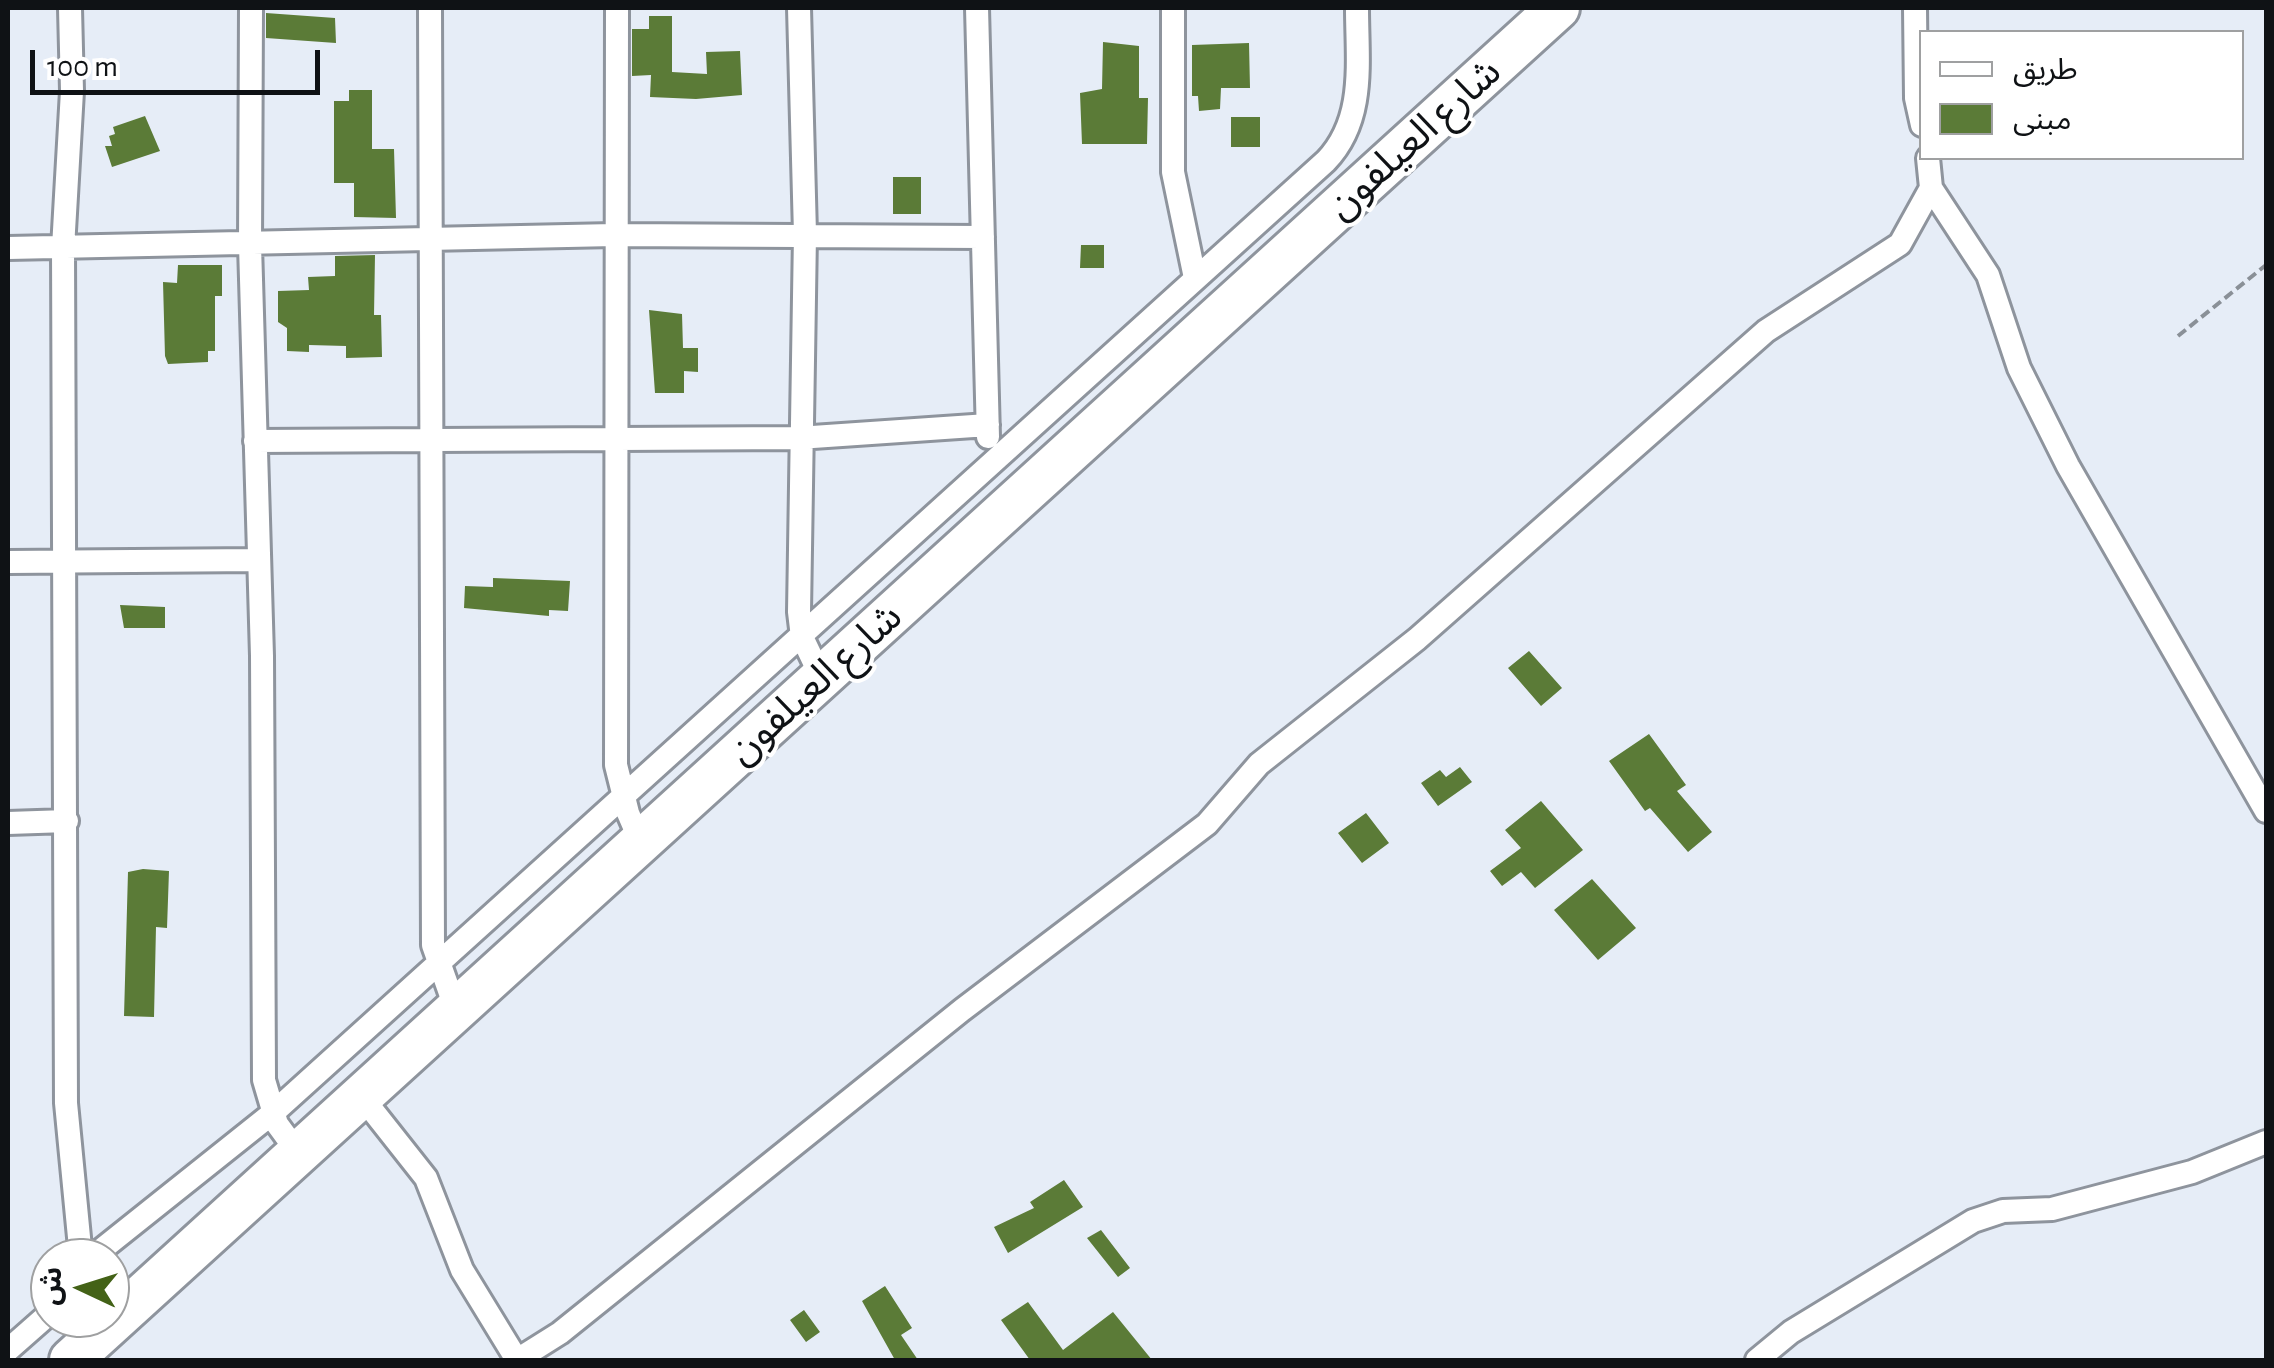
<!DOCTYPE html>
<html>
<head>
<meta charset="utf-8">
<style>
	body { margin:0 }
	#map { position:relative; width:2274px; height:1368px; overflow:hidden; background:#e6edf7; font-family:"Alegreya Sans","Noto Sans Arabic",sans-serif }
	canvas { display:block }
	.frame { position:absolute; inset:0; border:10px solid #0f1215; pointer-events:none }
	.legend { position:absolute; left:1919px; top:30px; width:325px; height:130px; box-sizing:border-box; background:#fff; border:2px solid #9fa0a1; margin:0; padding:12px 18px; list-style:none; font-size:30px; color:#0f1215 }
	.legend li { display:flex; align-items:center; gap:20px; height:50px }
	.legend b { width:50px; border:2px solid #9fa0a1 }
	.north { position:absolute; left:30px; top:1238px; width:100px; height:100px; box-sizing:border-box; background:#fff; border:2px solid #9fa0a1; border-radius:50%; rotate:274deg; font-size:28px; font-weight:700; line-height:40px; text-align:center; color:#0f1215 }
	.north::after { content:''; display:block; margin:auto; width:35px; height:45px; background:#436217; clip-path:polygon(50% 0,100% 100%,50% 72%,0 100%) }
	.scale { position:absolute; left:30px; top:50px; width:290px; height:45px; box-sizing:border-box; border:5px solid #0f1215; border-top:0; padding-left:12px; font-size:30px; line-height:35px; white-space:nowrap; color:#0f1215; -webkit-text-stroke:8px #fff; paint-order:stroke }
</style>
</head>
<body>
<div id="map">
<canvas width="2274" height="1368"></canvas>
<div class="frame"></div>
<ul class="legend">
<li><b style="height:12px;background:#fff"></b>طريق</li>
<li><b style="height:28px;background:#5b7b37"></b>مبنى</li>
</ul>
<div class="north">ش</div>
<div class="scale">100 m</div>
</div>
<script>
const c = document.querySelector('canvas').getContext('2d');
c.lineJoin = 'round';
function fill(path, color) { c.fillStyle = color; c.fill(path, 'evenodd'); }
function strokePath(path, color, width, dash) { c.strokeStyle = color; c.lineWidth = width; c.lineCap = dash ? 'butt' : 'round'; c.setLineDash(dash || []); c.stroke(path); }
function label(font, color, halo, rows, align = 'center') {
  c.font = font + ' "Alegreya Sans","Noto Sans Arabic",sans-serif'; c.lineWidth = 8; c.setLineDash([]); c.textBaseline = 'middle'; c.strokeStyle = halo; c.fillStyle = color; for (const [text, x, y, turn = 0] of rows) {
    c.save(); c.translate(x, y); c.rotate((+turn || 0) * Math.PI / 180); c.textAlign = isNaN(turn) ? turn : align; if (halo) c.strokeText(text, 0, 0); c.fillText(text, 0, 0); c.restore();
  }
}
const building = new Path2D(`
	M266,13L335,18L336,43L266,38Z
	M649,16H672V72L707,74L706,52L740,51L742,95L696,99L650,97L651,75L632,76V29H649Z
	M1103,42L1139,46V98H1148L1147,144H1082L1080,93L1102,89Z
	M1249,43L1250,88H1221L1220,109L1199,111L1198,96H1192V45Z
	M349,90H372V149H394L396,218L354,217V183H334V101H349Z
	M145,116L160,151L112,167L105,146H112L109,136L115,134L113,127Z
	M1231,117H1260V147H1231Z
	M893,177H921V214H893Z
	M1081,245H1104V268H1080Z
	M375,255L374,315H381L382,357L346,358V346L309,345V352L287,351V328L278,322V291L309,290L308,277L335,276V256Z
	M178,265H222V296H215V351H208V362L168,364L165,356L163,282L177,283Z
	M649,310L682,314L683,348H698V372L684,371V393H655Z
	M493,578L570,581L568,611L549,610V616L464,608L465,586L493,587Z
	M120,605L165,607V628H124Z
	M1529,651L1562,688L1541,706L1508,668Z
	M1649,734L1686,785L1677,791L1712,832L1688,852L1650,808L1645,811L1609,761Z
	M1460,767L1472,782L1438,806L1421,783L1440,770L1446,777Z
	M1541,801L1583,850L1535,888L1521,872L1502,886L1490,871L1521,848L1505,830Z
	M1366,813L1389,843L1362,863L1338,833Z
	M143,869L169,871L167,928L156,927L154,1017L124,1016L128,872Z
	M1592,879L1636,928L1598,960L1554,910Z
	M1064,1180L1083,1207L1008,1253L994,1227L1034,1208L1030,1202Z
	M1101,1230L1130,1268L1118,1277L1087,1238Z
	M885,1286L912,1328L901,1335L918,1360H895L862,1301Z
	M1028,1302L1063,1350L1113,1312L1152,1360H1030L1001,1320Z
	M804,1310L820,1332L806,1342L790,1320Z`);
const path = new Path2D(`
	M2178,336L2266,265`);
const street = new Path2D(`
	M70,8L72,91L63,248L66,1103L81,1258
	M251,8L250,245L262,656L264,1080L277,1124L299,1154
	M430,8L433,945L456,1010
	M617,8L616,765L628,813L641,843
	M799,8L805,234L799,612L802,637L822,679
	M977,8L988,437
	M1173,8V172L1195,278
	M1915,8L1916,98L1922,125
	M1931,188L1988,275L2019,368L2068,466L2266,811
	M8,248L614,235L983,237
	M255,441L798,438L988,425
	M8,562L258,560
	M8,823L67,821
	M362,1097L426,1178L462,1270L517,1360
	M91,1258L274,1112L1326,161C1366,119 1357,62 1357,8
	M8,1350L50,1313
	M517,1360L560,1333L962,1010L1207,824L1259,764L1417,639L1766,331L1900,244L1931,188L1928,158
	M1757,1360L1791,1332L1973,1221L2003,1211L2052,1209L2192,1172L2266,1142`);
const highway = new Path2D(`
	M71,1360L1558,8`);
const streetNames = [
	["شارع العيلفون",1414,139,-42],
	["شارع العيلفون",815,684,-42]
];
fill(building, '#5b7b37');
strokePath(street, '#8e949d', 28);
strokePath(highway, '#8e949d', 48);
strokePath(path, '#8a9097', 4, [10, 5]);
strokePath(street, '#fff', 22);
strokePath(highway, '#fff', 42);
label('40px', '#0f1215', '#fff', streetNames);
</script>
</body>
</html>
